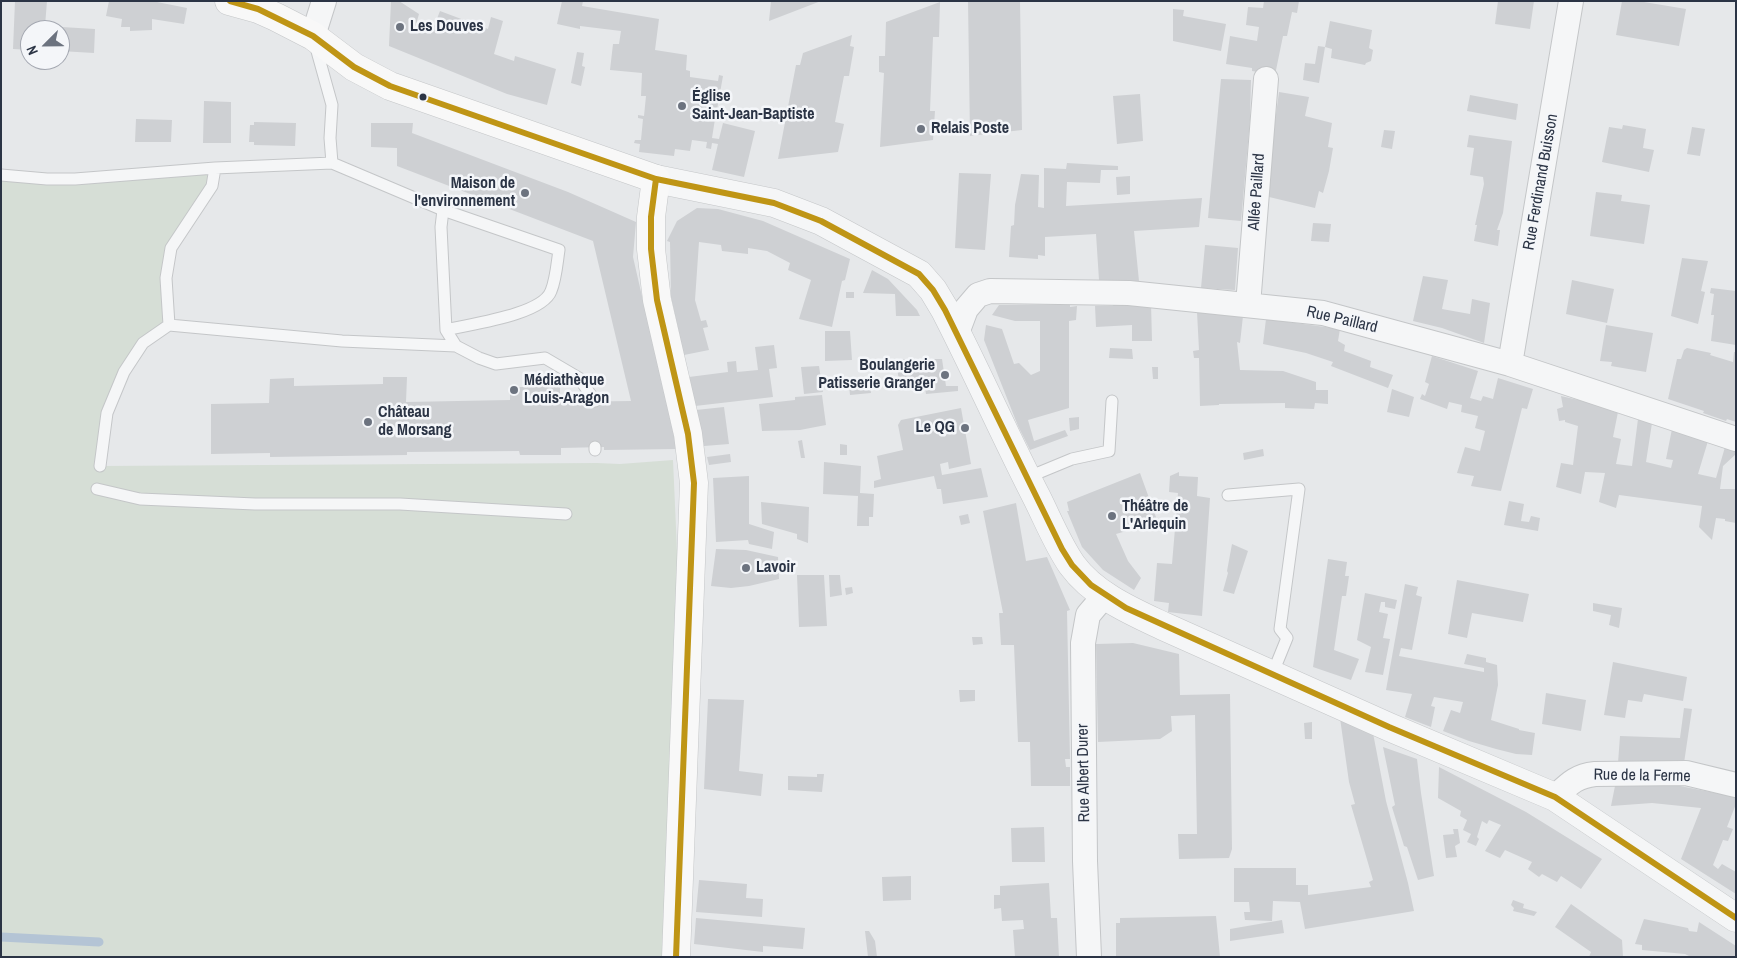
<!DOCTYPE html>
<html>
<head>
<meta charset="utf-8">
<style>
	body { margin:0 }
	#map { position:relative; width:1737px; height:958px; overflow:hidden; background:#e6e8ea; font-family:"Archivo Narrow",sans-serif }
	canvas { display:block }
	.frame { position:absolute; inset:0; border:2px solid #2b3445; pointer-events:none }
	.north { position:absolute; left:20px; top:20px; width:50px; height:50px; box-sizing:border-box; background:#f4f6f9; border:1px solid #a4a8b1; border-radius:50%; rotate:247deg; font-size:14px; font-weight:700; line-height:20px; text-align:center; color:#2b3445 }
	.north::after { content:''; display:block; margin:auto; width:18px; height:22px; background:#6c737f; clip-path:polygon(50% 0,100% 100%,50% 72%,0 100%) }
</style>
</head>
<body>
<div id="map">
<canvas width="1737" height="958"></canvas>
<div class="frame"></div>
<div class="north">N</div>
</div>
<script>
const c = document.querySelector('canvas').getContext('2d');
c.lineJoin = 'round';
function fill(path, color) { c.fillStyle = color; c.fill(path, 'evenodd'); }
function strokePath(path, color, width, dash) { c.strokeStyle = color; c.lineWidth = width; c.lineCap = dash ? 'butt' : 'round'; c.setLineDash(dash || []); c.stroke(path); }
function label(font, color, halo, rows, align = 'center') {
  c.font = font + ' "Archivo Narrow",sans-serif'; c.lineWidth = 5; c.setLineDash([]); c.textBaseline = 'middle'; c.strokeStyle = halo; c.fillStyle = color; for (const [text, x, y, turn = 0] of rows) {
    c.save(); c.translate(x, y); c.rotate((+turn || 0) * Math.PI / 180); c.textAlign = isNaN(turn) ? turn : align; if (halo) c.strokeText(text, 0, 0); c.fillText(text, 0, 0); c.restore();
  }
}
const green = new Path2D(`
	M215,168L212,186L171,248L169,325L143,343L107,413L100,466L597,463L620,464L673,460L678,573L662,957H1V175L47,179Z`);
const stream = new Path2D(`
	M1,937L99,942`);
const building = new Path2D(`
	M15,1H47L45,26L95,29L94,53L60,51V30H30V50L13,49Z
	M109,1H152L187,8L184,24L152,19V30L130,31V27H121L122,19L106,16Z
	M391,1H399L419,14L415,28L431,34L440,11L488,29L491,17L503,21L494,54L514,61L515,56L556,69L547,105L507,94L389,46Z
	M562,1H583L582,6L659,19L655,50L687,55L686,70L690,71V77L718,81L719,75L723,76L716,115L721,116L720,120L715,119L712,138L719,139L723,123L755,131L744,177L712,170L718,144L712,143L711,149L706,148L707,142L692,140L690,151L675,149L674,156L639,152L640,144L634,143L635,140H641L643,119L638,118V115L644,116L646,96H641L642,73L610,70L613,44H619L621,31L580,26V29L557,24Z
	M771,1H821L769,21Z
	M968,1H1020L1022,130L970,136Z
	M1264,1H1299L1297,13L1292,12L1287,36H1283L1275,75L1252,71V68L1226,64L1230,36L1257,41L1259,27L1246,25L1248,7L1263,8Z
	M1498,1H1534L1530,29L1495,24Z
	M1622,1H1638L1686,9L1679,46L1616,35Z
	M940,2L939,37H933L930,111H935L933,140L880,147L884,73L879,72V56H885L886,22Z
	M1173,9L1184,10L1183,16L1226,24L1221,51L1173,41Z
	M1330,21L1372,30L1369,48L1373,50L1371,61L1366,63L1365,65L1331,58L1332,49L1325,47Z
	M852,35L850,46L854,47L849,76H844L835,122L844,124L838,152L778,159L796,65H800L803,53Z
	M1318,46L1325,47L1319,83L1303,80L1305,63L1315,64Z
	M577,52L584,53L582,66L585,67L581,86L571,83Z
	M1221,79L1251,80L1250,120L1241,221L1208,218Z
	M1279,92L1309,97L1305,116L1332,123L1328,147L1333,148L1329,171L1323,193L1319,191L1315,208L1265,196Z
	M1140,94L1143,141L1117,144L1113,96Z
	M1470,95L1518,104L1516,120L1467,111Z
	M204,101L231,102V143H203Z
	M136,119L172,120L171,142H135Z
	M254,122L296,123L295,146L254,145V142H249L250,125H254Z
	M371,123H413L412,133L568,192L636,222L633,257L677,449L604,450V447L561,448V455H520L519,451L407,452V455L270,457V453L211,454V404L269,403L270,379L294,378V386L383,384V377H407L406,402L510,400V393L520,387H525V374H554L560,380V402L631,401L593,241L397,166V148L371,147Z
	M1623,125L1646,129L1643,148L1654,150L1649,172L1602,162L1609,127L1622,129Z
	M1692,127L1705,129L1700,156L1687,154Z
	M1384,130L1395,131L1392,149L1381,147Z
	M1469,135L1512,141L1503,213L1497,230H1500L1498,246L1474,241L1477,225H1475L1484,184L1483,177L1470,175L1474,148L1467,147Z
	M1067,163L1118,166V170H1101L1100,183L1067,182L1066,206L1202,198L1199,227L1134,231L1139,281L1099,280L1096,234L1045,237V256L1038,255V259L1009,257L1011,226L1014,225L1015,205L1021,174L1039,175L1038,207L1044,208V168L1066,169Z
	M959,173L991,174L985,250L955,248Z
	M1130,176V194L1117,195L1116,177Z
	M1596,192L1622,195L1621,201L1650,205L1644,244L1590,236Z
	M697,208L718,209L763,221L850,259L845,280L842,281L832,327L799,319L811,280L788,270L790,263L767,251L748,248V254L722,251L721,245L699,242L695,300L701,321L706,320L708,327L703,328L709,350L684,355L671,297L670,242L667,241L677,221Z
	M1313,223L1331,224L1329,242L1311,241Z
	M1205,245L1238,248L1235,290L1201,288Z
	M1682,258L1708,261L1701,291L1705,292L1698,324L1671,316Z
	M872,270L888,279L917,310L920,316H896L895,294L863,293Z
	M1423,276L1448,280L1442,309L1470,314L1472,299L1490,303L1484,343L1442,328L1413,321Z
	M1572,280L1614,289L1607,323L1566,314Z
	M1711,288L1736,291V345L1711,341L1714,315H1711L1714,294L1710,293Z
	M846,292H854V298H846Z
	M1151,303L1152,341H1132V325L1096,327L1095,306H1113V304Z
	M999,305H1070V307L1077,306L1076,320L1069,321V408L1028,420L1034,441L1065,430L1068,436L1030,450L1018,426L984,340L986,325L1002,329L1014,364L1019,363L1031,375L1040,371V321H1015L992,315Z
	M1215,311L1243,316L1240,343L1237,342L1240,370L1283,371L1316,382V390H1328V404L1315,403L1314,409L1285,408V403L1219,404V405L1200,406L1199,358H1194L1193,351L1199,350L1197,312Z
	M1266,319L1340,329L1338,341L1345,345L1344,351L1371,361L1370,367L1393,375L1388,388L1331,366L1333,362L1306,353L1263,344Z
	M1606,325L1653,333L1646,372L1611,366L1612,362L1600,361Z
	M825,331H850L852,360L825,361Z
	M774,345L777,368L769,369L773,397L695,406L689,377L728,372L727,362L736,361L737,372L758,370L755,347Z
	M1110,348L1132,349L1133,359L1109,358Z
	M1687,348L1711,353L1710,355L1733,362L1734,352H1736V422L1727,419L1726,421L1703,413L1704,411L1668,399L1677,359H1681L1684,350Z
	M1432,356L1478,371L1470,398L1481,401L1483,396L1493,399L1498,378L1533,389L1527,409L1522,408L1501,491L1471,486L1474,476L1457,473L1465,447L1480,451L1485,431L1475,428L1478,416L1461,412L1462,405L1449,402L1447,409L1420,399L1422,394L1425,396L1429,384L1425,382Z
	M892,359H942L946,386H958V391L926,394L925,388L900,390L897,366H893Z
	M819,366L823,392L804,394L801,367Z
	M1152,367H1158V379H1153Z
	M869,377L871,393L850,395L849,386L858,385V378Z
	M1392,389L1414,397L1409,417L1387,412Z
	M822,395L826,425L800,430L762,431L759,404L795,400V397Z
	M1561,396L1583,401L1618,412L1613,437L1621,439L1616,464L1632,466L1638,419L1652,423L1646,462L1671,468L1673,460L1666,459L1672,429L1708,441L1698,474L1716,478L1725,447L1736,450V454L1723,466L1720,489H1736V523L1725,521V519L1716,518L1712,540L1699,527L1702,506L1619,495L1616,508L1599,502L1605,473L1585,472L1581,494L1556,487L1561,463L1573,465L1578,426L1565,422V420L1559,421L1557,409L1563,407Z
	M724,407L729,444L704,446L696,410Z
	M961,408L971,464L949,469L948,462L940,464L942,475L981,468L988,497L943,504L941,489H937L934,476L874,488V481L881,479L877,456L903,450L898,425L901,420Z
	M1079,417V429L1070,431L1069,418Z
	M802,440L805,458H801L798,441Z
	M840,444L847,445V455H840Z
	M1263,449L1264,456L1244,460L1243,453Z
	M730,454L731,462L709,465L707,457Z
	M824,462L861,466L860,493L874,494L873,517H869V526H857L858,496L823,494Z
	M1179,472V476L1198,477L1197,496L1210,498L1202,616L1168,612L1169,603L1154,601L1157,563L1172,564L1178,493L1169,492L1170,476Z
	M1140,473L1157,520L1154,523L1116,534L1128,561L1141,578L1134,590L1103,570L1082,547L1067,511H1069L1067,502Z
	M749,476V524L774,532L772,549L749,544L748,540L716,542L713,478Z
	M1509,501L1524,504L1521,521L1529,522L1531,516L1540,518L1538,531L1504,525Z
	M761,502L809,507L808,543L797,539V534L762,524Z
	M1016,503L1026,561L1047,557L1070,610L1067,611L1070,759H1065L1066,767H1070V786H1031L1030,742H1018L1014,645H1001L999,613H1003L983,511Z
	M968,514L970,523L961,525L959,516Z
	M1232,544L1248,551L1234,594L1223,591L1228,573L1227,571Z
	M716,549L746,550L778,557L779,579L749,586L731,588L711,586Z
	M1328,559L1347,562L1345,576H1349L1346,596H1342L1334,650L1359,659L1351,680L1313,667Z
	M797,575H824L827,626L799,627Z
	M829,575H840L842,595L830,597Z
	M1457,580L1529,594L1523,622L1472,613L1467,638L1448,634Z
	M1405,584L1418,587L1416,595L1422,597L1412,650L1401,648L1399,656L1484,672V668L1464,664L1467,654L1486,658V662L1497,665L1498,685L1491,720L1519,729V730L1535,733L1532,755L1516,754L1496,749L1469,741L1443,731L1451,710L1460,713L1463,702L1434,697L1431,706L1435,707L1431,727L1405,717L1412,694L1386,690Z
	M852,587L853,593L846,595L845,588Z
	M1365,593L1397,600L1395,609L1385,607V602H1381L1379,612L1388,614L1383,638L1390,639L1383,675L1365,672L1371,647L1357,640Z
	M1593,603L1622,608L1619,628L1609,625L1611,615L1593,611Z
	M972,637H982L983,644L973,645Z
	M1133,643L1179,654L1180,695L1230,694L1232,849L1229,858L1179,859L1178,834H1197L1195,715L1171,716L1172,731L1160,739L1098,742L1096,644Z
	M1613,662L1687,677L1683,701L1644,694L1642,702L1628,700L1625,718L1604,715Z
	M959,690H975V701L960,702Z
	M1546,693L1586,700L1581,731L1542,724Z
	M708,699L744,700L739,771L763,774L761,796L704,789Z
	M1684,708L1692,709L1684,763H1618L1620,736L1680,738Z
	M1340,718L1373,733L1386,801L1408,883L1414,911L1305,929L1300,902L1273,901L1272,921L1245,920L1244,912H1250L1249,902H1234V868H1296V885H1308V895L1371,887L1369,882L1373,880L1351,805L1355,804L1349,782Z
	M1312,722V739H1305L1304,723Z
	M1383,747L1417,759L1421,793L1434,876L1418,880L1407,847L1404,846L1392,807L1395,805Z
	M1439,767L1526,812L1602,859L1581,889L1561,876L1557,882L1542,874L1539,877L1528,869L1532,862L1505,850L1500,858L1485,851L1501,825L1489,820L1487,824L1482,821L1477,837L1479,839L1476,846L1467,842L1471,834L1463,830L1467,820L1460,816L1461,811L1438,798Z
	M817,774H824L822,792L788,790V776L817,777Z
	M1615,786H1680L1736,797V804L1727,827L1733,829L1728,841L1723,840L1713,865L1718,869L1722,864L1736,872V894L1681,859L1701,808L1652,803L1611,806Z
	M1044,827L1045,862H1012L1011,828Z
	M1453,829H1458L1460,843L1455,846L1457,857L1446,858L1443,835L1454,834Z
	M911,876V900L883,901L882,877Z
	M699,880L747,884L746,898L763,899L762,917L696,912Z
	M1049,883L1051,918H1057L1059,957H1015L1013,930L1024,929L1023,920L1002,921L1001,908L994,909V895H1000V886Z
	M1513,900L1524,904L1523,908L1537,912L1534,916L1513,911L1514,908L1511,905Z
	M1571,904L1622,940L1623,957H1589L1591,952L1555,927Z
	M1216,916L1220,957H1116V923H1120V918Z
	M696,918L805,928L803,949L763,946V952L694,944Z
	M1644,919L1688,928L1689,931L1697,932L1699,922L1736,946V957H1691L1685,954L1642,950V945L1635,944Z
	M1282,920L1284,933L1230,941V929Z
	M865,931H869L875,941L877,957H868Z`);
const service = new Path2D(`
	M315,44L332,105L330,138L332,163L443,210L559,250C557,263 556,279 551,291C542,315 470,324 446,330
	M1,175L47,179H75L215,168L332,163
	M443,210L441,227L446,330L456,346L479,358L496,364L545,358L579,378L595,401
	M169,325L342,341L456,346
	M595,447V450
	M100,466L107,413L124,372L143,343L169,325L166,278L171,248L212,186L215,168
	M1026,478L1072,459L1109,451L1112,401
	M97,489L140,499L255,504H400L566,514
	M1228,495L1299,489L1280,629L1287,638L1272,675`);
const minor = new Path2D(`
	M313,36L324,1
	M1248,305L1266,79
	M957,333L966,309L978,295L990,291L1129,293L1323,313L1510,364L1736,439
	M1510,364L1571,1
	M1555,797C1569,784 1576,776 1595,774L1686,773L1736,785
	M1089,957L1085,861L1083,643L1088,615L1105,595`);
const tertiary = new Path2D(`
	M656,179L774,203L821,221L919,274L933,290L945,310C977,372 1005,436 1037,498C1048,520 1058,545 1072,565C1094,595 1131,611 1163,626L1389,727L1555,797L1736,918`);
const secondary = new Path2D(`
	M229,1L258,9L276,17L313,36L354,67L390,86L656,179L651,217V249L657,300L688,434L694,483L676,957`);
const bus1 = new Path2D(`
	M230,1L258,9L313,36L354,67L390,86L656,179L774,203L821,221L919,274L933,290L945,310L1062,549L1072,565L1091,585L1126,608L1389,727L1555,797L1736,918
	M656,179L651,217V249L657,300L688,434L694,483L676,957`);
const markers = [
	[400,27,5,"#6c737f"],
	[423,97,4.5,"#2b3445"],
	[682,106,5,"#6c737f"],
	[921,129,5,"#6c737f"],
	[525,193,5,"#6c737f"],
	[945,375,5,"#6c737f"],
	[514,390,5,"#6c737f"],
	[368,422,5,"#6c737f"],
	[965,428,5,"#6c737f"],
	[1112,516,5,"#6c737f"],
	[746,568,5,"#6c737f"]
];
const poiNames = [
	["Les Douves",410,27],
	["Église",692,97],
	["Saint-Jean-Baptiste",692,115],
	["Relais Poste",931,129],
	["Maison de",515,184,"right"],
	["l'environnement",515,202,"right"],
	["Boulangerie",935,366,"right"],
	["Patisserie Granger",935,384,"right"],
	["Médiathèque",524,381],
	["Louis-Aragon",524,399],
	["Château",378,413],
	["de Morsang",378,431],
	["Le QG",955,428,"right"],
	["Théâtre de",1122,507],
	["L'Arlequin",1122,525],
	["Lavoir",756,568]
];
const streetNames = [
	["Rue Ferdinand Buisson",1541,182,-80],
	["Allée Paillard",1257,192,-86],
	["Rue Paillard",1342,320,13],
	["Rue Albert Durer",1084,773,-91],
	["Rue de la Ferme",1642,776,1]
];
fill(green, '#d6ded6');
strokePath(stream, '#b4c4d5', 9);
fill(building, '#ced0d3');
strokePath(service, '#c4c6c8', 13);
strokePath(minor, '#c4c6c8', 26);
strokePath(tertiary, '#c4c6c8', 29);
strokePath(secondary, '#c4c6c8', 29);
strokePath(service, '#f5f6f7', 11);
strokePath(minor, '#f5f6f7', 24);
strokePath(tertiary, '#f5f6f7', 28);
strokePath(secondary, '#f8f8f8', 28);
strokePath(bus1, '#bf9515', 6);
for (const [x, y, r, color] of markers) { const dot = new Path2D(); dot.arc(x, y, r, 0, 2 * Math.PI); c.fillStyle = color; c.fill(dot); strokePath(dot, '#f4f6f9', 2); }
label('bold 16px', '#2b3445', '#f4f6f9', poiNames, 'left');
label('16px', '#2b3445', '#f4f6f9', streetNames);
</script>
</body>
</html>
